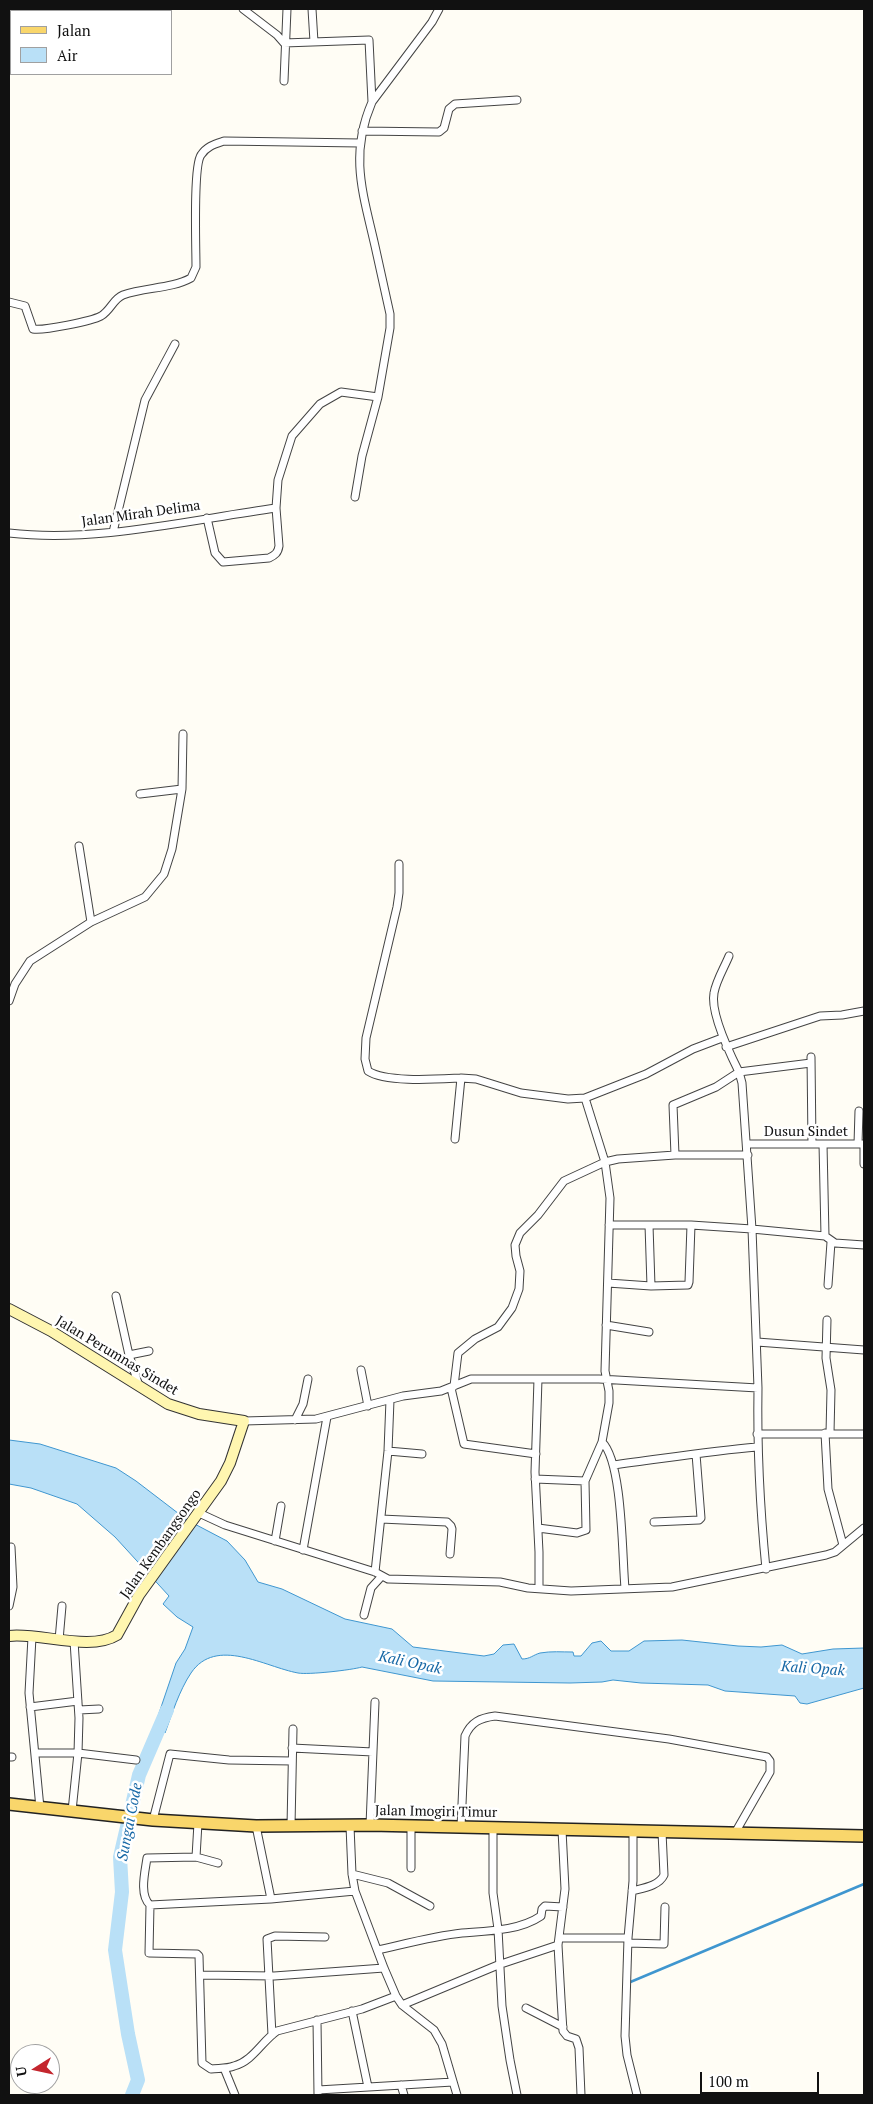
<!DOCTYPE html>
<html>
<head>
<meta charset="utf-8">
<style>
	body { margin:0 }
	#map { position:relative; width:873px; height:2104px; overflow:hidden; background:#fffdf5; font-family:"PT Serif",serif }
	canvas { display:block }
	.frame { position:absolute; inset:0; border:10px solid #111; pointer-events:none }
	.legend { position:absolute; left:10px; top:10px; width:162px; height:65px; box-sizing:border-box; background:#fff; border:1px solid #a0a0a0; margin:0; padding:6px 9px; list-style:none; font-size:15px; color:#111 }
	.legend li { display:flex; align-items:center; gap:10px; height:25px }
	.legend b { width:25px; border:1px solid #a0a0a0 }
	.north { position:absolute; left:10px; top:2044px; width:50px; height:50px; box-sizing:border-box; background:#fff; border:1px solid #a0a0a0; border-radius:50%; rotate:260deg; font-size:14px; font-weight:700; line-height:20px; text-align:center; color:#111 }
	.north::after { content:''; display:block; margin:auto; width:18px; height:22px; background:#c4262e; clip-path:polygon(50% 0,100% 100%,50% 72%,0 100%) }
	.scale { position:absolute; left:700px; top:2072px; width:119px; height:22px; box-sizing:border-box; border:2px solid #111; border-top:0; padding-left:6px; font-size:15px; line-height:18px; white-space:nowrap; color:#111; -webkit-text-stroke:4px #fff; paint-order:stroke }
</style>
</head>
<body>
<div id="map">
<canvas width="873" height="2104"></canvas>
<div class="frame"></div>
<ul class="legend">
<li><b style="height:6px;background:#f9d66b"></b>Jalan</li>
<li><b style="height:14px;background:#b9e0f7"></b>Air</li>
</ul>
<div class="north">U</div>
<div class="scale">100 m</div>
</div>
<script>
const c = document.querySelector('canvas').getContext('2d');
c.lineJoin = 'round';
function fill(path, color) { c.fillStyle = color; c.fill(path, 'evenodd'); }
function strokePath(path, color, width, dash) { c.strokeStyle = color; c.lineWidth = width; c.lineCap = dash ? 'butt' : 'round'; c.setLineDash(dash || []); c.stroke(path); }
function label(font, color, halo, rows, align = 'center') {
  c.font = font + ' "PT Serif",serif'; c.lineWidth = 5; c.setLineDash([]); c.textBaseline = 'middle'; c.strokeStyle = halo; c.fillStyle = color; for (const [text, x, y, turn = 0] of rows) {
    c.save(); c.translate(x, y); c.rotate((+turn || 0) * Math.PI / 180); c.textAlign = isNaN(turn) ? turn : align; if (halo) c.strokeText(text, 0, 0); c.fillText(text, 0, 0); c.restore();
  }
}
const water = new Path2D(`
	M9,1440L40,1444L116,1468L136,1481L187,1520L227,1541L245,1560L258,1582L282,1589L345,1619L392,1629L413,1647L484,1656L494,1654L503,1645L514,1644L522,1659C530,1659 533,1655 540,1653C551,1651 562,1652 573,1652L574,1656H581L592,1643L601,1641L611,1651H629L644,1641L682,1640L738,1646L761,1647L782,1645L802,1654L833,1649L864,1648V1688L807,1704L800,1703L795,1696L725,1691L708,1685L641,1683L613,1680L602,1682L570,1683L433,1681L362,1667C352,1670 308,1675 298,1673C265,1667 216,1636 191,1673C179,1691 172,1714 165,1733L156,1722L176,1663L185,1649L193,1627L177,1617L163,1604L169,1596L115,1537L77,1504L31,1488L9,1484Z`);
const stream = new Path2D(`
	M628,1983L864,1884`);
const river = new Path2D(`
	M132,2095L138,2080L128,2034L115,1950L122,1892L120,1857L139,1775L167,1710`);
const street = new Path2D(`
	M243,9L277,35L284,43L369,40L372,102
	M312,9L314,42
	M284,81L287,9
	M362,131L439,132L444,128L449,109L455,104L517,100
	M9,302L25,306L33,329C43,331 92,321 101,316C111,310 113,299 123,295C145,287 171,289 191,278L196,267C196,248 193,166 201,155C207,146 215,144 224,141L360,143
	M355,497L362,456L378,397L390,328V314C385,291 380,268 375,246C363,193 349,155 372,102L432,22L439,9
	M207,518L215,553L223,562L269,558C275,555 278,553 279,546L276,508L278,480L292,436L320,404L341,392L378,397
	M113,532L145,400L175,344
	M9,533C96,543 189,520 276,508
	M140,794L182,789
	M79,846L91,922
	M399,864V893L397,907L366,1038L365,1059L368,1071C386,1083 439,1079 461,1078
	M9,1001L15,984L30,961L91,922L145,897L164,874L172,849L182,789L183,734
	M726,1047L820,1016L842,1015L864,1011
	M811,1057L812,1144
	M455,1139L461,1078L476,1079L521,1093L568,1099L585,1098L646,1074L693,1049L722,1038
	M747,1144H864
	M823,1144L825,1236
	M858,1144L859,1111
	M864,1144V1164
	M675,1155H748
	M609,1225H691L752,1229L825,1236L835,1243L864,1245
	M649,1225L651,1286
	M608,1283L651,1286L688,1285L689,1282L691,1225
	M828,1285L831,1242
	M116,1296L129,1355L139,1386
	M827,1320L826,1358L831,1390L830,1433
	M606,1325L649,1332
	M757,1342L864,1350
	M129,1355L149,1351
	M361,1370L368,1406
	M538,1379L535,1472L539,1552V1588
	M454,1386L458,1353L475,1339L498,1327L512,1308L519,1289L520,1271L516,1256L515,1245L520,1233L538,1215L564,1181L605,1162L585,1098
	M451,1388L464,1444L536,1454
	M758,1388C757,1448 760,1508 766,1569
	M295,1420L303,1404L308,1379
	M244,1421L316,1419L403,1396L441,1391L471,1379H599L758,1388L752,1229L742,1083L739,1072L811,1063
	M825,1433L828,1489L843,1545
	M757,1434H864
	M388,1451L422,1454
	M613,1465C661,1459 709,1451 757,1447
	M535,1479L585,1481
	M199,1513L225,1525L375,1572L388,1579L500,1582L528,1588L571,1591L672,1587L826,1555L835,1552L864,1528
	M381,1519L447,1522L451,1526L452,1529L450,1554
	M654,1522L699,1520L701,1518L696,1454
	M538,1528L577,1533L586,1530L585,1481L602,1442
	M275,1541L281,1506
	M303,1550L327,1417
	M375,1572L388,1451L390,1400
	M625,1588C622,1557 623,1462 602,1442L609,1403V1391L605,1371L610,1198L605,1162L618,1159L675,1155L673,1105L716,1087L739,1072C730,1054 710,1013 714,993C716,981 724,968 729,956
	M9,1606L13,1587L11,1547
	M364,1615L371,1588L381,1577
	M32,1637L29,1693L40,1808
	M59,1640L62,1606
	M30,1707L78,1701
	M79,1710L99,1709
	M292,1748L373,1752
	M35,1753H78L136,1760
	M9,1757H12
	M72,1811L78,1753L79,1718L74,1641
	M153,1820L170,1754L229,1760L292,1761
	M370,1825L375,1702
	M291,1826L293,1729
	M350,1826L352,1874L355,1891L384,1968L396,1996L402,2005L434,2030L442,2044L457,2095
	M411,1826V1868
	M461,1827L465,1736C471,1722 480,1718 495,1716L669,1739L767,1757L770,1761V1772L735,1833
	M493,1828V1893L498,1929L502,2006L510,2060L517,2095
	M562,1830L565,1889L558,1945L561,1999L563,2031L567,2036L576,2039L579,2048L581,2095
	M633,1831V1881L628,1938L625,2036L627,2055L637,2095
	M196,1857L218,1863
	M352,1874L388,1883L430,1906
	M632,1891C643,1888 659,1886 664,1875L662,1832
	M271,1899L355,1891
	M150,1905L149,1953L197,1954L199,1956L202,2063L211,2069C218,2068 227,2069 234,2066C253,2061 262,2041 277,2031L362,2009L396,1996
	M150,1905L271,1899L256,1826
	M150,1905C139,1895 145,1872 147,1858L196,1857L198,1823
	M560,1938H628
	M628,1943L664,1944L665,1907
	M378,1950C405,1944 434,1936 462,1933C487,1931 519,1931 541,1916L542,1909L545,1906L563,1907
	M200,1975L274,1976L384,1968
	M402,2005L498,1965L558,1945
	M526,2008L563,2027
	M352,2011L368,2087
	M317,2020L318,2095
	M272,2035L267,1939L275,1936L325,1937
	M224,2068L235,2095
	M401,2085L404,2095
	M318,2090L453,2082`);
const secondary = new Path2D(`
	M9,1309L51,1331L168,1404L199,1414L244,1421L230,1463L221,1481L139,1595L117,1635C90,1652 39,1632 9,1636`);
const primary = new Path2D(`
	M9,1804L153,1820L256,1826L370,1825L864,1836`);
const streetNames = [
	["Jalan Mirah Delima",141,514,-8],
	["Dusun Sindet",806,1132],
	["Jalan Perumnas Sindet",117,1356,31],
	["Jalan Kembangsongo",161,1544,-55],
	["Jalan Imogiri Timur",436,1812,1]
];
const waterNames = [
	["Kali Opak",410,1663,12],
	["Kali Opak",813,1669,4],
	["Sungai Code",130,1822,-79]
];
fill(water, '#b9e0f7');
strokePath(water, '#3f96cf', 1);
strokePath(stream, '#3f96cf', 2.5);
strokePath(river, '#b9e0f7', 14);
strokePath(street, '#444', 9);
strokePath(secondary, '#333', 12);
strokePath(primary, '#222', 14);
strokePath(street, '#fff', 7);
strokePath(secondary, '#fff6b0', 10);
strokePath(primary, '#f9d66b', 11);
label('14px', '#111', '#fff', streetNames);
label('italic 15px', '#1768a6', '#fff', waterNames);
</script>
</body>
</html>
